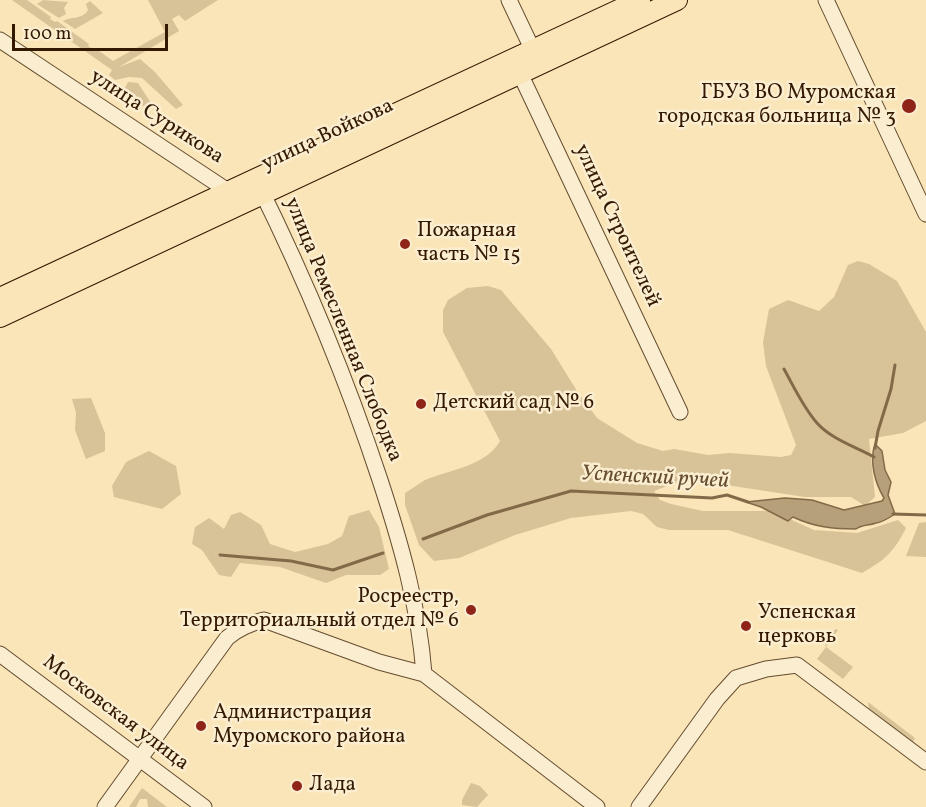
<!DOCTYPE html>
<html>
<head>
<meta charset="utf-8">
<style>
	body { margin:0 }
	#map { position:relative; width:926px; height:807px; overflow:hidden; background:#f9e5b7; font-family:Vollkorn,serif }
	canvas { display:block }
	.scale { position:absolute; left:12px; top:24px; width:156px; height:27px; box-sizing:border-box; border:3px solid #341902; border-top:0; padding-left:8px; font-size:18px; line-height:21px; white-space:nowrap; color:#341902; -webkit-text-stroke:4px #fbeed0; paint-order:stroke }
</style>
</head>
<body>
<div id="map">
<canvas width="926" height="807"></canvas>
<div class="scale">100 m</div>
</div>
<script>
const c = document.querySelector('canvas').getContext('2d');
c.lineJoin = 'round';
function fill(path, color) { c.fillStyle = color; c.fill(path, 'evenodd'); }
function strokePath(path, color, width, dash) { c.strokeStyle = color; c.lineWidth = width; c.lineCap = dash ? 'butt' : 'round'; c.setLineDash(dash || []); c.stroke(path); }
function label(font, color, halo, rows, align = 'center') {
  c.font = font + ' Vollkorn,serif'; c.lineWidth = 5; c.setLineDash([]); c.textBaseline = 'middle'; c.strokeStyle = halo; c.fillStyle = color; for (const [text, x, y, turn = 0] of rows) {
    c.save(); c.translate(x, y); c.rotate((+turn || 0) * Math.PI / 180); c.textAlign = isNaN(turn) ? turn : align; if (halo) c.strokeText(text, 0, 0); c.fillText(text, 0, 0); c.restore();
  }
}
const green = new Path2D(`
	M12,0H27L51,17L50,19L55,22L57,21L89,44L88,46L93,49L95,48L113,61L165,32L148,0H218L185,21L179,15L172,19L179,31L119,67L140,59L155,72L183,105L176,109L142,78L129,77L115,80L109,75L112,70Z
	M43,0L68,2L64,8L66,14L59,18L37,4Z
	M90,1L103,13L75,29L63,21C72,16 82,20 88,10L86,4Z
	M128,82L138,83L151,103L147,108L134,101L124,90Z
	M858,261L869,264L897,281L926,332V421L903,433L869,439L875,497L865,506L851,497H805L713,483L678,482L654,491L660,500L671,504L703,511H772L814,530L857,533L898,520L906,528C894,552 885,560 862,573L728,530H669L657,527L643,514L631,511L571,518L515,535L459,558L434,561L419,545L405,505V493C412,489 418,484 425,480C449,470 486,466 500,441L443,332V310L448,300L467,288L488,286L501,290L551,349L577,391L597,418L637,443L663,451L674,449L708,455L730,453L781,457L791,455L796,445L766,366L763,342L769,309L788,300L819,311L834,297L848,265Z
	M91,398L105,433V451L86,459L75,430L76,413L72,399Z
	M149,451L176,466L181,494L162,509L114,497L112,486L126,462Z
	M369,510L379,527L389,569L380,575H346L326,583L280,567L240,563L231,577L219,575L202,550L192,544L195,527L209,518L224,529L231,515L240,512L261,525L270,544L295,552L328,544L342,536L349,516Z
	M926,522V557L906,556L919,523Z
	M836,629L838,630L826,647L853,667L843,679L817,659L826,647L823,640Z
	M868,702L915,738L912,745L869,712Z
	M471,783L480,786L488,795L477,807L462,805V800Z
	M142,788L167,807H148L147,799H140L136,807H129Z`);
const water = new Path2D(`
	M875,444L882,451L885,470L891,482L888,495L895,514C889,518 883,522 876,523C868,526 863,524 856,529C833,529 814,527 793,517L788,521L761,507L746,502L785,498L812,500L844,510L882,501L884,498C875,483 869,461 875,444Z`);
const stream = new Path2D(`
	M784,369C794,387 803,407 817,423C831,439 856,447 874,457
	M875,448L878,431L891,389L895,365
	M893,514L926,515
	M423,539L487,515L571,491L712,498L727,495L748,502
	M220,555L291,561L333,570L383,553`);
const minor = new Path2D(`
	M509,0L537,59
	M826,0L926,214
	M0,40L228,191
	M516,65L680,412
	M259,186C306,281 347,380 380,480C401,544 419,607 424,674
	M0,654L204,807
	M105,807L227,638C239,628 249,624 264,620L379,662L424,674L597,807
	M639,807L717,699L736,678L766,669L797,665L926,762`);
const major = new Path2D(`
	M0,298L640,0
	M0,317L677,0`);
const markers = [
	[909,106,8,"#8f2418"],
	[405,244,6,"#8f2418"],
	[421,404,6,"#8f2418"],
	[471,610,6,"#8f2418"],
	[746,626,6,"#8f2418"],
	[201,726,6,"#8f2418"],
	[297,786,6,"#8f2418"]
];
const poiNames = [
	["ГБУЗ ВО Муромская",896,94,"right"],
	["городская больница № 3",896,118,"right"],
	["Пожарная",417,232],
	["часть № 15",417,256],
	["Детский сад № 6",433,404],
	["Росреестр,",459,598,"right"],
	["Территориальный отдел № 6",459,622,"right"],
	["Успенская",758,614],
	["церковь",758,638],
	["Администрация",213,714],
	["Муромского района",213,738],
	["Лада",309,786]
];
const streetNames = [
	["улица Сурикова",156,118,33],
	["улица Войкова",328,136,-25],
	["улица Строителей",616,226,65],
	["улица Ремесленная Слободка",342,330,68],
	["Московская улица",115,714,37]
];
const waterNames = [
	["Успенский ручей",655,479,3]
];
fill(green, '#d8c298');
fill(water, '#b6a079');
strokePath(water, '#826a49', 1.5);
strokePath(stream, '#826a49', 3);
strokePath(minor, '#654c2f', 17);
strokePath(major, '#341902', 22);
strokePath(minor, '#fbeed0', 15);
strokePath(major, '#f9e5b7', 20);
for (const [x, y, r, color] of markers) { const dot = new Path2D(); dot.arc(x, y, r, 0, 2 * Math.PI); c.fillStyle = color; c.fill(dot); strokePath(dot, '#fbeed0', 2); }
label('21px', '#341902', '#fbeed0', poiNames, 'left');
label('21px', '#341902', '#fbeed0', streetNames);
label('italic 22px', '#684f32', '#fbeed0', waterNames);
</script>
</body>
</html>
